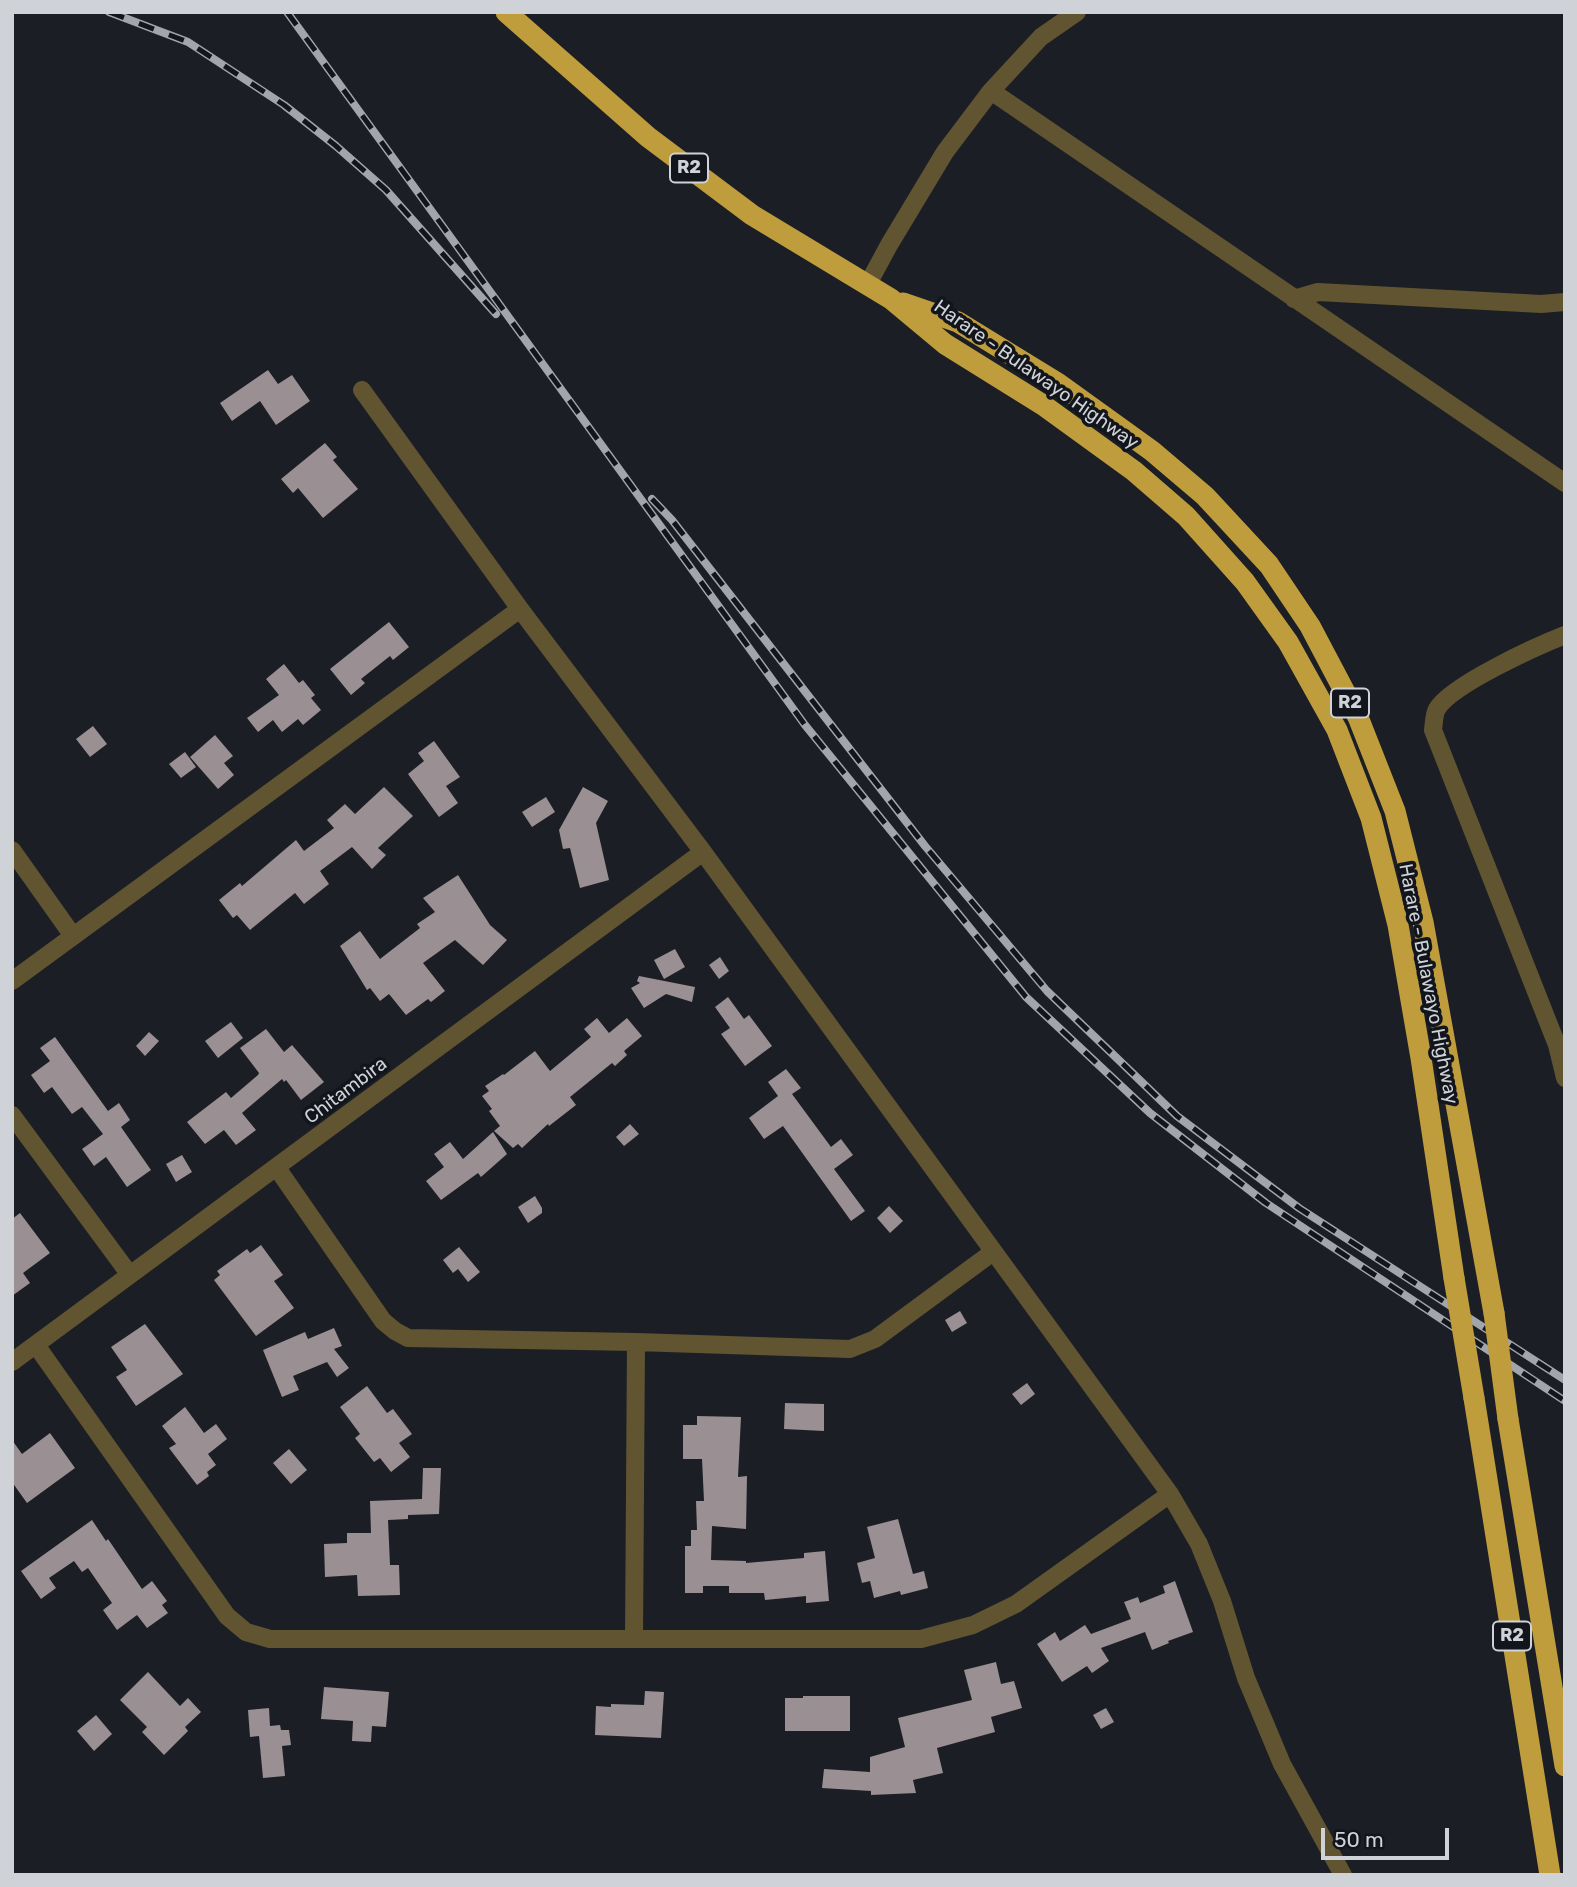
<!DOCTYPE html>
<html>
<head>
<meta charset="utf-8">
<style>
	body { margin:0 }
	#map { position:relative; width:1577px; height:1887px; overflow:hidden; background:#1b1f25; font-family:Rubik,sans-serif }
	canvas { display:block }
	.frame { position:absolute; inset:0; border:14px solid #cfd2d6; pointer-events:none }
	.scale { position:absolute; left:1321px; top:1828px; width:128px; height:32px; box-sizing:border-box; border:4px solid #cfd2d6; border-top:0; padding-left:9px; font-size:21px; line-height:24px; white-space:nowrap; color:#cfd2d6; -webkit-text-stroke:5px #12161c; paint-order:stroke }
</style>
</head>
<body>
<div id="map">
<canvas width="1577" height="1887"></canvas>
<div class="frame"></div>
<div class="scale">50 m</div>
</div>
<script>
const c = document.querySelector('canvas').getContext('2d');
c.lineJoin = 'round';
function fill(path, color) { c.fillStyle = color; c.fill(path, 'evenodd'); }
function strokePath(path, color, width, dash) { c.strokeStyle = color; c.lineWidth = width; c.lineCap = dash ? 'butt' : 'round'; c.setLineDash(dash || []); c.stroke(path); }
function label(font, color, halo, rows, align = 'center') {
  c.font = font + ' Rubik,sans-serif'; c.lineWidth = 7; c.setLineDash([]); c.textBaseline = 'middle'; c.strokeStyle = halo; c.fillStyle = color; for (const [text, x, y, turn = 0] of rows) {
    c.save(); c.translate(x, y); c.rotate((+turn || 0) * Math.PI / 180); c.textAlign = isNaN(turn) ? turn : align; if (halo) c.strokeText(text, 0, 0); c.fillText(text, 0, 0); c.restore();
  }
}
const building = new Path2D(`
	M268,370L278,384L292,375L310,401L276,425L260,401L232,421L220,403Z
	M325,443L337,457L333,460L358,489L323,518L298,488L293,493L281,479Z
	M389,622L409,647L393,660L390,656L361,679L365,683L351,695L330,669Z
	M284,664L299,683L303,680L315,695L311,698L321,710L303,725L298,719L282,732L273,720L258,732L247,718L279,695L266,679Z
	M93,726L107,744L90,757L76,739Z
	M215,735L233,756L224,763L234,775L218,789L190,757Z
	M434,741L460,777L446,786L458,803L439,817L408,774L424,761L418,753Z
	M185,752L196,767L181,778L169,764Z
	M384,787L413,816L378,848L386,855L372,869L352,847L320,871L329,884L304,904L295,893L250,930L237,915L233,918L219,900L240,883L242,886L296,840L304,851L334,828L327,820L345,804L355,814Z
	M583,787L608,801L596,823L609,880L580,888L570,848L563,849L559,830Z
	M546,797L555,812L532,827L522,812Z
	M458,875L490,925L507,940L483,965L455,940L423,963L445,991L431,1002L428,999L406,1015L389,994L380,1001L370,988L367,990L340,946L360,931L380,959L420,928L417,924L435,912L423,898Z
	M675,949L685,967L664,979L654,960Z
	M720,957L729,971L719,979L709,965Z
	M639,976L695,987L692,1002L666,994L644,1008L631,988L640,983L637,981Z
	M728,997L744,1019L749,1015L772,1046L745,1066L721,1034L730,1028L715,1007Z
	M597,1018L609,1033L627,1018L642,1036L624,1051L627,1055L615,1066L612,1063L570,1097L576,1105L549,1126L548,1124L522,1148L518,1144L513,1148L494,1131L500,1126L489,1111L492,1109L482,1096L489,1091L485,1086L503,1074L504,1075L535,1051L550,1071L591,1037L584,1029Z
	M231,1022L243,1038L218,1058L205,1041Z
	M266,1029L284,1052L292,1045L324,1082L301,1100L286,1080L284,1082L282,1079L242,1113L256,1130L236,1145L224,1130L205,1144L187,1122L226,1092L231,1098L258,1075L259,1073L240,1048Z
	M149,1032L159,1041L145,1056L136,1046Z
	M55,1037L108,1111L119,1103L130,1120L121,1127L151,1170L127,1187L106,1157L94,1166L82,1149L103,1134L82,1107L72,1114L52,1087L44,1093L31,1075L50,1061L40,1048Z
	M786,1069L801,1088L792,1094L831,1147L841,1139L853,1155L834,1169L865,1211L851,1221L783,1126L764,1139L749,1118L778,1096L768,1082Z
	M630,1124L639,1134L624,1146L616,1137Z
	M493,1132L507,1154L481,1177L478,1173L441,1200L426,1181L444,1167L434,1154L450,1142L463,1159Z
	M182,1155L192,1172L176,1182L166,1164Z
	M535,1196L542,1208V1213L528,1223L518,1207Z
	M889,1206L903,1221L890,1233L877,1218Z
	M20,1213L50,1253L23,1273L30,1283L12,1296V1219Z
	M261,1245L283,1275L274,1281L294,1308L256,1336L214,1280L220,1275L217,1271L247,1249L250,1253Z
	M459,1247L480,1272L468,1282L458,1269L453,1273L443,1260Z
	M960,1311L967,1323L952,1332L945,1320Z
	M145,1324L183,1374L136,1406L116,1377L127,1370L111,1347Z
	M334,1328L342,1346L334,1349L349,1368L337,1377L327,1362L293,1376L299,1390L282,1397L263,1350L305,1332L308,1339Z
	M1027,1383L1035,1394L1021,1405L1012,1394Z
	M367,1386L387,1413L393,1409L412,1434L399,1443L410,1457L391,1472L380,1458L374,1462L355,1438L360,1434L340,1407Z
	M785,1403L824,1404V1431L784,1429Z
	M185,1407L204,1433L216,1424L227,1439L208,1454L216,1465L207,1472L209,1476L197,1485L169,1448L176,1444L162,1426Z
	M697,1416L741,1417L738,1477L747,1476L746,1529L712,1526L711,1560L746,1561V1563L804,1558V1553L825,1551L829,1601L806,1603V1596L765,1600L764,1593H729V1586H703V1593H685V1546H691V1530H697L696,1501H704L702,1459H683V1425H697Z
	M50,1433L75,1468L27,1503L12,1482V1440L22,1454Z
	M289,1449L307,1470L291,1484L273,1463Z
	M423,1468H441L439,1514L408,1515V1519L388,1520L390,1565H399L400,1595L358,1596L357,1575L325,1577L324,1544L347,1543V1533H371L370,1501L422,1499Z
	M898,1519L913,1574L924,1571L928,1588L901,1595L900,1591L874,1598L870,1581L862,1583L857,1563L875,1558L867,1527Z
	M92,1520L106,1541L108,1539L142,1589L152,1581L167,1601L162,1605L168,1613L147,1628L137,1615L117,1630L103,1610L112,1603L88,1568L82,1572L74,1561L49,1578L56,1588L41,1599L21,1571Z
	M1175,1581L1193,1632L1168,1641L1169,1643L1152,1650L1145,1632L1101,1648L1109,1661L1092,1673L1087,1666L1062,1682L1037,1644L1055,1632L1060,1641L1085,1625L1091,1634L1131,1619L1124,1602L1138,1597L1140,1603L1165,1593L1163,1586Z
	M996,1662L1001,1684L1014,1681L1022,1708L991,1717L995,1732L937,1748L943,1773L913,1780L916,1793L871,1795V1791L822,1788L824,1769L870,1772V1757L905,1747L898,1718L972,1700L964,1670Z
	M148,1672L180,1706L188,1698L201,1712L185,1727L188,1731L164,1755L142,1732L147,1727L120,1700Z
	M324,1687L389,1692L386,1727L372,1726L371,1742L352,1741L353,1721L321,1719Z
	M645,1691L664,1692L661,1738L595,1735L596,1706L611,1707V1704L644,1705Z
	M803,1696H850V1731H785V1698H803Z
	M269,1708L270,1726L280,1725L281,1730H289L291,1745L282,1746L285,1776L263,1778L259,1736L250,1737L248,1710Z
	M1106,1708L1114,1722L1101,1729L1093,1715Z
	M96,1715L112,1734L94,1751L77,1731Z`);
const minor = new Path2D(`
	M991,91L1041,37L1077,12
	M868,284L889,245L945,152L991,91L1565,483
	M1294,299L1318,292L1541,304L1565,302
	M362,390L520,609L703,852L1170,1494L1199,1544L1222,1601L1246,1678L1282,1764L1343,1875
	M1565,635C1537,646 1451,685 1437,709C1434,714 1434,723 1433,730L1557,1045L1565,1078
	M12,850L73,936
	M12,981L520,609
	M12,1115L130,1275
	M277,1168L383,1321L395,1331L408,1338L636,1342L850,1349L875,1339L993,1252
	M36,1345L227,1616L246,1632L270,1639H921L973,1625L1016,1604L1170,1494
	M12,1362L703,852
	M634,1638L636,1342`);
const highway = new Path2D(`
	M506,12L648,137L752,215L891,299L945,344L1043,405L1134,471L1186,516L1245,582L1288,642L1337,730L1371,818L1398,925L1421,1058L1454,1278
	M903,303L958,322L1059,384L1152,451L1205,496L1269,565L1310,626L1358,717L1395,811L1423,922L1494,1313
	M1474,1398L1550,1875
	M1508,1419L1565,1766`);
const rail = new Path2D(`
	M109,12L188,42L284,105L336,146L386,190L496,314
	M287,12L805,725L1026,997L1150,1113L1266,1203L1565,1401
	M652,499L672,520L925,846L1047,991L1177,1116L1299,1208L1565,1380`);
const highwayBridge = new Path2D(`
	M1454,1278L1474,1398
	M1494,1313L1508,1419`);
const shields = [
	[689,168,38],
	[1350,703,38],
	[1512,1636,38]
];
const shieldNames = [
	["R2",689,168],
	["R2",1350,703],
	["R2",1512,1636]
];
const streetNames = [
	["Harare - Bulawayo Highway",1036,375,35],
	["Harare - Bulawayo Highway",1428,984,79],
	["Chitambira",346,1091,-37]
];
fill(building, '#9a8f92');
strokePath(minor, '#615431', 18);
strokePath(highway, '#c09d3c', 21);
strokePath(rail, '#a2a5aa', 8);
strokePath(rail, '#12161c', 5, [16]);
strokePath(highwayBridge, '#c09d3c', 21);
for (const [x, y, w] of shields) { const box = new Path2D(); box.roundRect(x - w / 2, y - 14.5, w, 29, 5); c.fillStyle = '#12161c'; c.fill(box); strokePath(box, '#cfd2d6', 2); }
label('bold 18px', '#cfd2d6', null, shieldNames);
label('19px', '#cfd2d6', '#12161c', streetNames);
</script>
</body>
</html>
